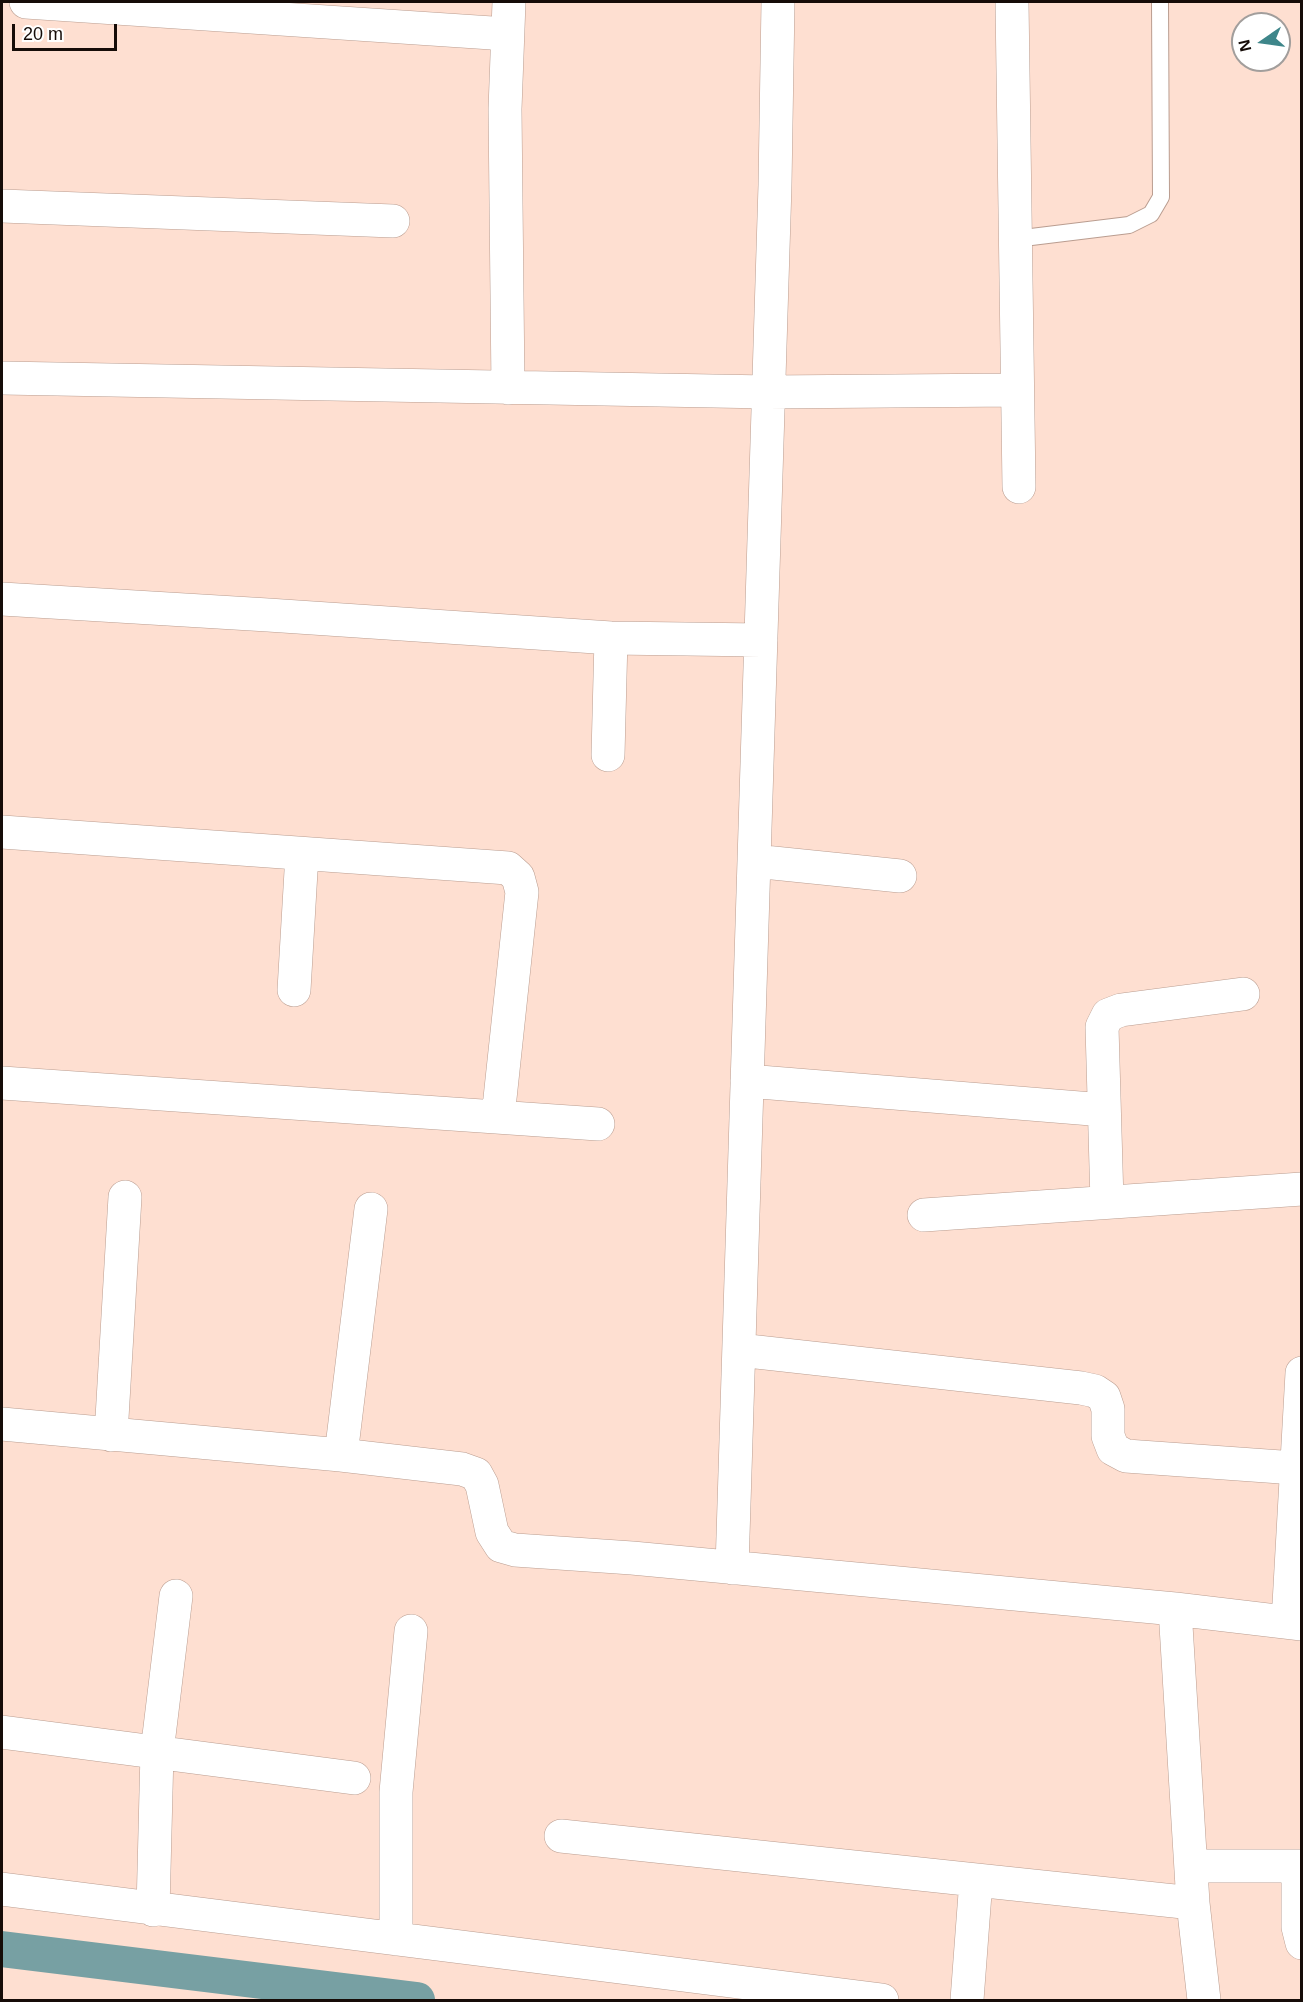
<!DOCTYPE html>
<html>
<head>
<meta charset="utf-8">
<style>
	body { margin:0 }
	#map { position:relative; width:1303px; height:2002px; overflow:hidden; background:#fedfd1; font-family:Arial,sans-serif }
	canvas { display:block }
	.frame { position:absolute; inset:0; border:3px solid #160c08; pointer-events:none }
	.north { position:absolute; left:1231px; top:12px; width:60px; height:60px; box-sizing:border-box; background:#fff; border:2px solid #a29e9c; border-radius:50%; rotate:257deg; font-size:16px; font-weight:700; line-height:24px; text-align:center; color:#160c08 }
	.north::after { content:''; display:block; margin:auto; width:21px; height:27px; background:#3e868a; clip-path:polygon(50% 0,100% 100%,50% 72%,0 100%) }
	.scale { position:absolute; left:12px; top:24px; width:105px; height:27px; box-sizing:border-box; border:3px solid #160c08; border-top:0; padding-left:8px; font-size:18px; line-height:21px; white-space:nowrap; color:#160c08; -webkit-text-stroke:4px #fff; paint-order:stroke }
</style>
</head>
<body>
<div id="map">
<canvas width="1303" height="2002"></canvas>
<div class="frame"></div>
<div class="north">N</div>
<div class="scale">20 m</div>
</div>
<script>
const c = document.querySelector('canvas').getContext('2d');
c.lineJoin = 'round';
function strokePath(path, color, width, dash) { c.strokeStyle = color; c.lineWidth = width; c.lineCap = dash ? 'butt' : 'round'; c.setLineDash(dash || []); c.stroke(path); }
const canal = new Path2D(`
	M2,1949L417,2000`);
const lane = new Path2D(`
	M1015,239L1129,225L1151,214L1161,197L1160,2`);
const street = new Path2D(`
	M26,2L507,34
	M1012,2L1019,487
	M2,206L393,221
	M2,378L768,392L1017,390
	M508,388L505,109L509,2
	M2,599L268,615L611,638L761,640
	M608,755L611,638
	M2,832L508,868L518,877L522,892L498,1117
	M754,861L900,876
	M294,990L302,854
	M747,1081L1104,1110
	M2,1083L598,1124
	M1107,1202L1102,1027L1108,1015L1121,1010L1243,994
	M924,1215L1302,1189
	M739,1350L1081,1388L1095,1391L1104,1397L1108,1409V1436L1113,1449L1126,1456L1295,1468
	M2,1424L341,1455L462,1469L476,1474L482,1485L492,1532L501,1546L515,1550L632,1558L1175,1609L1302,1624
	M111,1435L125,1197
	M341,1455L371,1209
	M732,1568L775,185L778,2
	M1175,1609L1193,1903L1204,2000
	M1288,1622L1302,1373
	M2,1732L354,1778
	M561,1836L1193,1903
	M1191,1866H1302
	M1298,1866V1927L1302,1943
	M2,1889L882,2000
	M153,1910L157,1752L176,1596
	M396,1939V1792L411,1631
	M967,2000L976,1880`);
strokePath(canal, '#77a0a3', 36);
strokePath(lane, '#ba9d90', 18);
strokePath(street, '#ba9d90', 34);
strokePath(lane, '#fff', 16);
strokePath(street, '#fff', 33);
</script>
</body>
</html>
